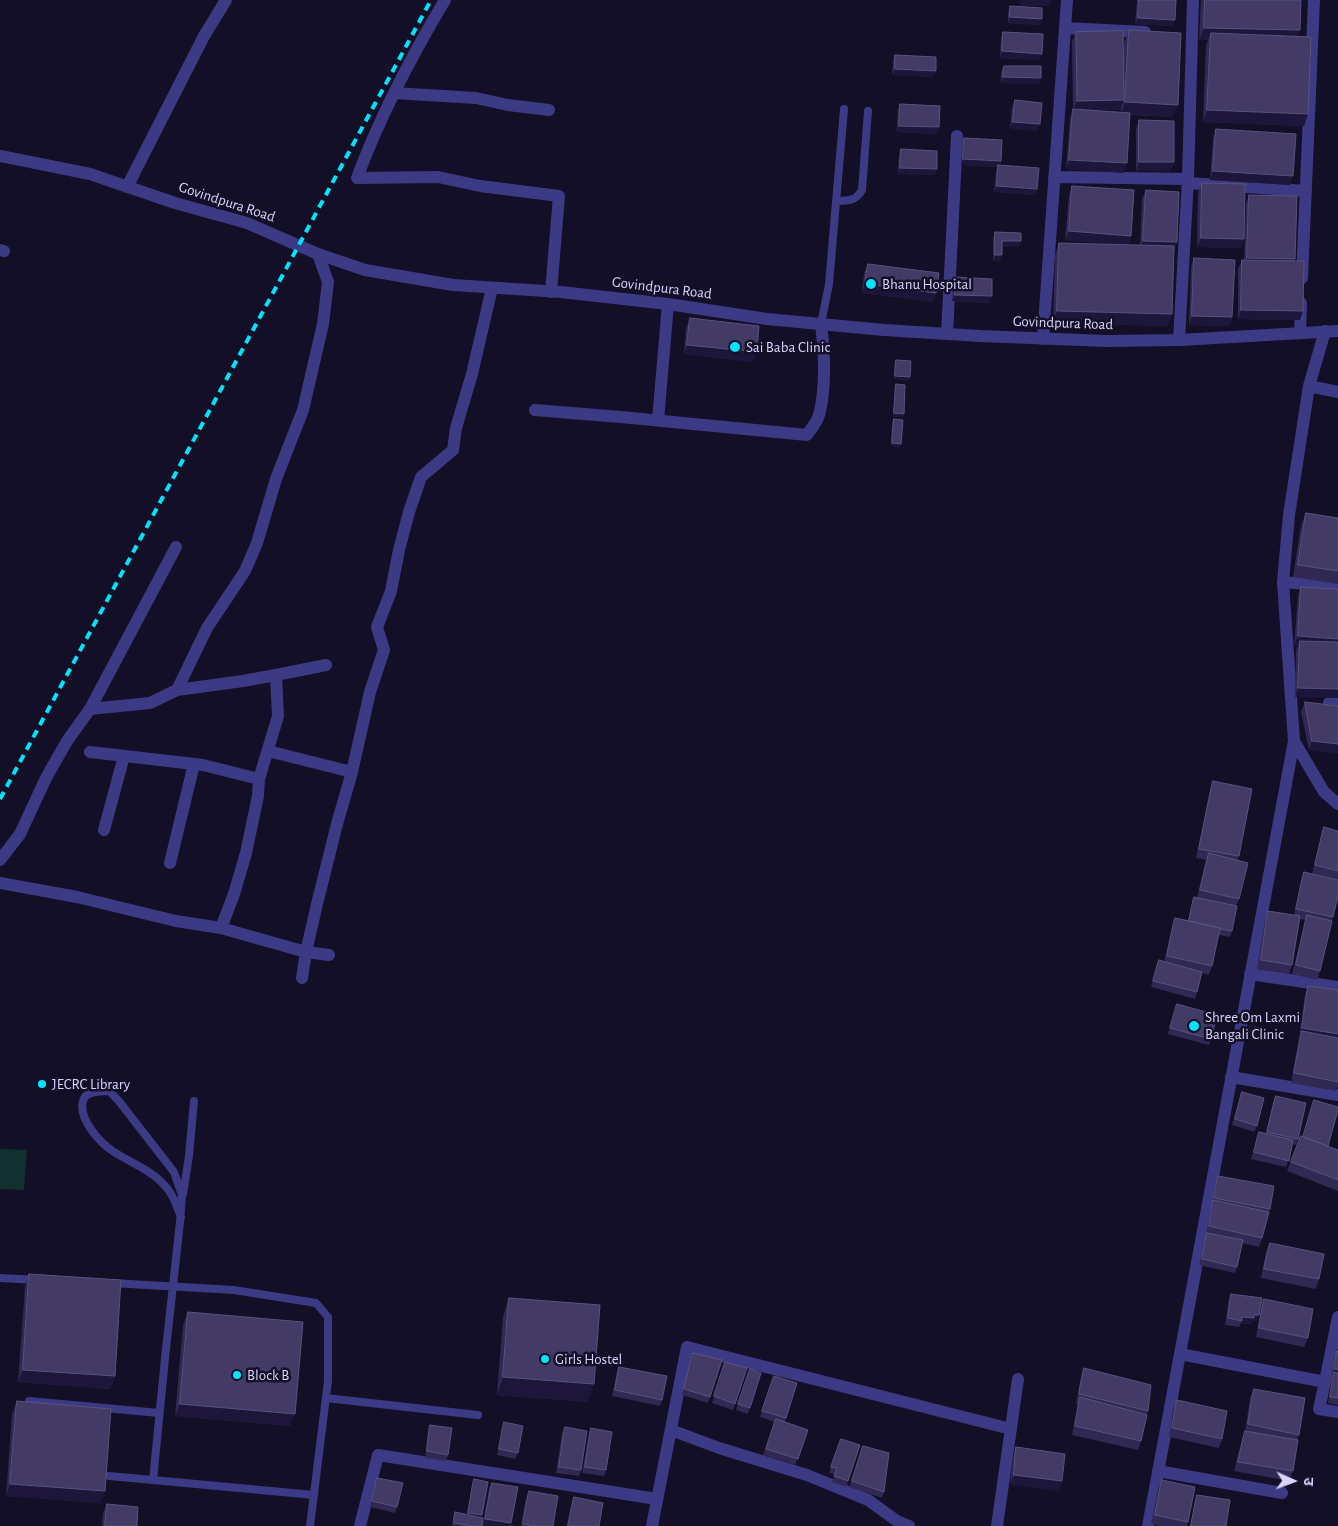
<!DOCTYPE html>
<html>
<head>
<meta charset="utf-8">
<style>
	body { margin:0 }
	#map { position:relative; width:1338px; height:1526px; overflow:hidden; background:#130f26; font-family:"Alegreya Sans","Noto Sans Devanagari",sans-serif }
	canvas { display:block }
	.north { position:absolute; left:1268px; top:1456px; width:50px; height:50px; -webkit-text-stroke:4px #130f26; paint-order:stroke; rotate:92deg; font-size:14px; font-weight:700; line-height:20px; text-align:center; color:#d9d4ff }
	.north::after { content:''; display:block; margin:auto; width:18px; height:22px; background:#d9d4ff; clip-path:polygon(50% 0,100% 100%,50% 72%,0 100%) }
</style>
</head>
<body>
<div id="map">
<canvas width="1338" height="1526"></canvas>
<div class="north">उ</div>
</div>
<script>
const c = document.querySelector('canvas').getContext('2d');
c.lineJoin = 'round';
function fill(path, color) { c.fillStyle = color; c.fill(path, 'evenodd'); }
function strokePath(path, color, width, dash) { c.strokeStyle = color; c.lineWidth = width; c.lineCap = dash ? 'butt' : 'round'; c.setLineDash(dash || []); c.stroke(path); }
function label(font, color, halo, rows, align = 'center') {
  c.font = font + ' "Alegreya Sans",sans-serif'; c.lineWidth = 5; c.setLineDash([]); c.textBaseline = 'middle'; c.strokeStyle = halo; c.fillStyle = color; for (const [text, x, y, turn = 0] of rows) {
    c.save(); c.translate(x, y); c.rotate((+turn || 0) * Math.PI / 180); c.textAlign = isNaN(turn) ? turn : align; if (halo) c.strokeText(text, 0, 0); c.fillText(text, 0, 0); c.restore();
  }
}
const green = new Path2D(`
	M0,1149L27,1150L24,1190L0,1189Z`);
const service = new Path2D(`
	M836,201C848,200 855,202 862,190L868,111
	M821,324L829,284L844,109
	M183,1194L189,1156L194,1101
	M181,1217C174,1199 172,1191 157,1178C144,1167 128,1161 114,1152C100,1143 78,1119 83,1101C85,1091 100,1091 109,1091L118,1100L174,1172L182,1195L180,1222C170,1308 161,1394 153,1480L314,1495
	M0,1278L38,1280
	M112,1283L234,1290L316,1303L328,1317V1381L310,1526
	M326,1398L478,1415
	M29,1401L159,1413
	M109,1476L153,1480`);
const minor = new Path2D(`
	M445,0C411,57 380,116 357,178L438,177L480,186L559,196L551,292
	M1065,28L1145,32
	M394,93L476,98L508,105L549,110
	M1054,177L1188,179
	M1188,183L1306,191
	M127,187L204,36L226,0
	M0,250L4,251
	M1302,278L1314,0
	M1300,333L1301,303
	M947,334L957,136
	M1043,339L1067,0
	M1179,340L1188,179L1193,0
	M1309,386L1338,392
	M535,410L621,417L807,435C811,429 817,422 819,415C826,389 825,351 821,324
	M658,420L668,304
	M1283,582L1338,587
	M276,675L326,665
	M177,690L207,628L245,571L257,543L276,479L303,410L323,324L328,282L318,254
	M1329,703L1338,704
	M90,709L176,547
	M1294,741L1324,792L1338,804
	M268,751L352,772
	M90,752L203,765L259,779
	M104,830L124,756
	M0,860L20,834L46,778L67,741L90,709L150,703L177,690L243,681L276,675L278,716L259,779L258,796L246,853L234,894L221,928
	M170,863L194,764
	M0,883L77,897L176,921L221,928L306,952L317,904L337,824L352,772L370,692L384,650L377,627L391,591L399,550L409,512L421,477L453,450L456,428L472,374L492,288
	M1250,974L1338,987
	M302,978L306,952L329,955
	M1231,1077L1338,1095
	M1180,1354L1325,1382L1319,1409L1338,1412
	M1325,1382L1338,1317
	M671,1430L719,1448L807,1475L868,1500L897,1521L909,1526
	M1158,1471L1282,1493
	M360,1526L378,1455L657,1499
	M652,1526L687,1347L1011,1429
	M997,1526L1018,1379
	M1148,1526L1294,741L1283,582L1289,515L1309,386L1325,331`);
const tertiary = new Path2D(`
	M0,156L90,174L175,203L247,223L318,254L365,270L453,285L561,292L668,304L767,319L884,330L980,336L1107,341L1179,340L1338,331`);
const rail = new Path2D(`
	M0,799L431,0`);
const wall = new Path2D(`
	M1137,0H1176L1175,20L1173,26L1135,24Z
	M1201,0H1301L1298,36L1308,114L1304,126L1203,122L1206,45L1208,40H1199Z
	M1010,6L1040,25L1008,23V13Z
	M1129,30L1173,117L1130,115L1124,173L1066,169L1070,118L1073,109L1072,41L1076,32L1123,64L1124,42ZM1121,108V112L1087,110H1120Z
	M1003,32L1039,60L1000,58L1001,38Z
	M895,55L936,71L933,77L892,75L893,61Z
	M1004,66L1041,78L1039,84L1001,83V72Z
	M1015,100L1037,131L1010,128L1012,107Z
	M900,104L937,134L897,132L898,110Z
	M1139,120L1174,162L1170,171H1136V129Z
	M1216,129L1290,185L1210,180L1213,138Z
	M964,138L1001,161L1000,166L1037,189L1035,195L994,192L996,172L998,167L961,165L962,144Z
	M901,149L935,175L898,174L899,156Z
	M1202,183L1244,239L1241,248L1197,247L1198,192Z
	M1072,186L1131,236L1128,245L1065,240L1069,195Z
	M1146,190L1177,242L1174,250L1168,326L1053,323L1055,255L1059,243L1140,245L1142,199Z
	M1249,195L1295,259L1300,320L1238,319V269L1242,260H1244L1246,204Z
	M995,232L1019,247H1002V255L999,261H993V239Z
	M1194,258L1232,317L1229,326L1189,325L1191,267Z
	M868,264L933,302L862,293L864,273Z
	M955,277L989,303L952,301L953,284Z
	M690,318L753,362L684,354L686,328Z
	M896,360L910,377L909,380L894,379L895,363Z
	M896,384L903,417H893L895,387Z
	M894,419L900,447L891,446L892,423Z
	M1306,513L1338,518V584L1293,577L1301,525Z
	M1301,587L1338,589L1295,697L1296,650L1298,646L1294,645L1298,596Z
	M1305,702L1338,706L1309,750L1301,712Z
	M1213,781L1239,856L1237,860L1239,899L1236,906L1232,931L1230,937L1219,935L1212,966L1209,975L1202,973L1195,999L1151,987L1159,960L1164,962L1172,927L1175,918L1188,920L1192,903L1194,897L1197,898L1206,860L1196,858L1210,790Z
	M1324,827L1338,831V896L1320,971L1317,980L1292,974L1306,920L1300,919L1292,965L1289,974L1257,969L1265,920L1268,911L1294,915L1301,881L1304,872L1312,874L1321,836Z
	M1308,986L1338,990V1087L1336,1091L1291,1083L1299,1038L1305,995Z
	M1177,1004L1211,1039L1209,1045L1168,1034Z
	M1242,1092L1257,1126L1254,1132L1232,1125Z
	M1276,1096L1298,1139L1296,1145L1293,1144L1286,1167L1251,1159L1259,1132L1266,1134L1273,1102Z
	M1314,1100L1338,1110L1328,1147L1338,1150V1191L1287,1171L1301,1136L1303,1137Z
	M1218,1176L1270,1209L1262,1238L1259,1247L1242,1243L1237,1267L1235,1273L1199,1265L1206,1236L1210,1210L1212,1204L1215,1185Z
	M1270,1243L1319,1279L1316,1289L1261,1278L1266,1252Z
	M29,1274L115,1376L110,1389L18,1382L25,1286Z
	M1231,1294L1257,1321H1253L1251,1324L1241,1323L1239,1327L1225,1325L1229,1300Z
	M509,1298L588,1402L497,1395L503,1316Z
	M1264,1299L1308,1338L1304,1347L1256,1337L1261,1308Z
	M188,1312L290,1426L175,1416L183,1325Z
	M1337,1351L1338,1352V1405L1328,1403L1333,1375H1332L1334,1358Z
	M693,1353L710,1397L708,1403L682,1395Z
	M725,1362L747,1368L733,1410L712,1403Z
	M619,1367L662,1400L660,1406L612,1396L617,1373Z
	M1084,1368L1148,1411L1141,1441L1138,1450L1072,1435L1078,1404L1076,1403L1081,1377Z
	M750,1369L761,1373L748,1414L736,1410Z
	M774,1376L797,1383L785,1422L808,1430L795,1465L763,1455L775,1422L760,1417Z
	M1254,1389L1299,1435L1297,1440L1293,1471L1289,1481L1234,1471L1242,1440L1245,1432L1250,1398Z
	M1177,1400L1222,1439L1219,1448L1169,1437L1173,1409Z
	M17,1401L100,1503L6,1496L12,1414Z
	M504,1422L518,1453L515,1459L497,1455L502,1428Z
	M430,1425L448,1455L446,1461L425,1458L428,1431Z
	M565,1427L581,1470L579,1476L556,1473L562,1433Z
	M591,1428L606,1470L604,1476L582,1473L589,1434Z
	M841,1439L848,1481L846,1487L832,1482L835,1474L829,1473Z
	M863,1446L884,1492L882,1498L849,1487Z
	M1016,1447L1062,1481L1059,1491L1010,1484L1013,1457Z
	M377,1478L397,1507L395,1513L370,1507L375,1484Z
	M474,1479L482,1515L481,1518L482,1526H452L453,1519L455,1512L467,1515L472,1485Z
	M1162,1480L1188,1522L1187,1526H1159L1151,1524L1158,1489Z
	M492,1483L511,1523L510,1525L517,1526H489L483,1525L489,1489Z
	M529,1491L553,1526H521L526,1498Z
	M1197,1495L1226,1526H1190L1195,1501Z
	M574,1497L599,1526H567L572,1503Z
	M107,1504L137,1526H102L103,1513Z`);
const shadedWall = new Path2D(`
	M1021,0H1051L1049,6H1019Z
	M1010,17L1042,19L1040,25L1008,23Z
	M1138,18L1175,20L1173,26L1135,24Z
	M1204,28L1300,30L1296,43L1211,33L1208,40H1199Z
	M1002,51L1042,54L1039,60L1000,58Z
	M895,69L936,71L933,77L892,75Z
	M1003,77L1041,78L1039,84L1001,83Z
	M1124,100L1120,110H1073L1077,101Z
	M1125,102L1178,105L1173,117L1121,114Z
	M1207,110L1308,114L1304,126L1203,122Z
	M1013,122L1040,124L1037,131L1010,128Z
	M899,126L939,127L937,134L897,132Z
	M963,159L1001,161L999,167L961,165Z
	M1069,160L1127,163L1124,173L1066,169Z
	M1139,162H1174L1170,171H1136Z
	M900,168L937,169L935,175L898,174Z
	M1213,171L1293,176L1290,185L1210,180Z
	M997,186L1037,189L1035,195L994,192Z
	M1069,231L1131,236L1128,245L1065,240Z
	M1201,238L1244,239L1241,248L1197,247Z
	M1002,241H1021L1019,247H1000Z
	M1143,241L1177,242L1173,251L1140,250Z
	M995,255H1002L999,261H993Z
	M1247,258L1295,259L1292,269L1244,267Z
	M865,284L936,293L933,302L862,293Z
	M955,295L992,296L989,303L952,301Z
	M1241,310L1303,311L1300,320L1238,319Z
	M1057,311L1172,314L1168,326L1053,323Z
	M1192,316L1232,317L1229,326L1189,325Z
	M687,345L757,352L753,362L684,354Z
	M895,376L910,377L909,380L894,379Z
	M894,413L904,414L903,417H893Z
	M892,443L901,444L900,447L891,446Z
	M1298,636L1338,639V649L1300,641L1298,646L1294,645Z
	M1298,688L1338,689V698L1295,697Z
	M1312,741L1338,744V754L1309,750Z
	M1302,1028L1338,1034V1043L1302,1031L1299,1038Z
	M1254,1315H1259L1257,1321H1253L1251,1324L1241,1323L1242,1317Z
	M1334,1369L1338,1370V1376L1334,1372L1333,1375H1332Z
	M23,1370L115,1376L110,1389L18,1382Z
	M503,1377L594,1384L588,1402L497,1395Z
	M180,1404L295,1414L290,1426L175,1416Z
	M1014,1475L1062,1481L1059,1491L1010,1484Z
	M10,1484L105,1491L100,1503L6,1496Z
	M468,1513L482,1515L480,1521L466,1519Z
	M485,1519L511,1523L510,1526H489L483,1525Z`);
const building = new Path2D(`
	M1139,0H1176L1175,20L1138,18Z
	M1205,0H1301L1300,30L1204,28Z
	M1010,6L1042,8V19L1010,17Z
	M1129,30L1181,33L1178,105L1125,102Z
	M1123,31L1124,100L1077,101L1076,32Z
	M1003,32L1043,34L1042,54L1002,51Z
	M1211,33L1311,37L1308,114L1207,110Z
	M895,55L936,57V71L895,69Z
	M1004,66H1041V78L1003,77Z
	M1015,100L1042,103L1040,124L1013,122Z
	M900,104L940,106L939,127L899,126Z
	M1073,109L1130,113L1127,163L1069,160Z
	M1139,120L1174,121V162H1139Z
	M1216,129L1296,134L1293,176L1213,171Z
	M964,138L1002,140L1001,161L963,159Z
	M901,149L937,151V169L900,168Z
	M998,165L1039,168L1037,189L997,186Z
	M1202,183L1245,184L1244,239L1201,238Z
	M1072,186L1134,190L1131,236L1069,231Z
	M1146,190L1179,192L1177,242L1143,241Z
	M1249,195L1297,196L1295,259L1247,258Z
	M995,232L1021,233V241H1002V255H995Z
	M1059,243L1174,246L1172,314L1057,311Z
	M1194,258L1235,260L1232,317L1192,316Z
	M1242,260L1304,261L1303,311L1241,310Z
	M868,264L939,273L936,293L865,284Z
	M955,277L992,279V296L955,295Z
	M690,318L759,326L757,352L687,345Z
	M896,360L911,361L910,377L895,376Z
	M896,384L905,385L904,414L894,413Z
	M894,419L903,420L901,444L892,443Z
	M1306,513L1338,518V571L1298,565Z
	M1301,587L1338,589V639L1298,636Z
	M1300,641L1338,642V689L1298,688Z
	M1305,702L1338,706V744L1312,741Z
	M1213,781L1252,789L1239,856L1199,849Z
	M1324,827L1338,831V871L1315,865Z
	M1209,853L1248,863L1239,899L1200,890Z
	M1304,872L1338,880V896L1333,917L1296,909Z
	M1194,897L1237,906L1232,931L1220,929V928L1189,921Z
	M1268,911L1300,916L1292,965L1261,960Z
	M1307,915L1332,921L1320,971L1296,965Z
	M1175,918L1220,928L1212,966L1167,956Z
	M1159,960L1202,972L1197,992L1153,981Z
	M1308,986L1338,990V1034L1302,1028Z
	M1177,1004L1217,1015L1211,1039L1170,1028Z
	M1302,1031L1338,1038V1082L1294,1073Z
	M1242,1092L1264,1098L1257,1126L1235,1119Z
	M1276,1096L1306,1103L1298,1139L1267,1132Z
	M1314,1100L1338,1107V1110L1328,1146L1303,1137Z
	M1259,1132L1293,1140L1289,1161L1254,1152Z
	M1301,1136L1338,1150V1180L1291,1162Z
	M1218,1176L1274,1186L1270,1209L1214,1198Z
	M1213,1200L1269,1212L1262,1238L1209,1226Z
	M1207,1233L1243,1240L1237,1267L1202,1259Z
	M1270,1243L1324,1254L1319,1279L1264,1269Z
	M29,1274L121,1280L115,1376L23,1370Z
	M1231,1294L1262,1298L1259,1315H1254V1318L1242,1317V1321L1228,1318Z
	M509,1298L600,1305L594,1384L503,1377Z
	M1264,1299L1313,1309L1308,1338L1259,1328Z
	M188,1312L303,1322L295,1414L180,1404Z
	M1337,1351L1338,1352V1370L1334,1369Z
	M693,1353L722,1360L710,1397L684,1389Z
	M725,1362L747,1368L735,1404L714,1396Z
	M619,1367L667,1376L662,1400L615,1390Z
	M1084,1368L1151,1385L1148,1411L1079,1394Z
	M750,1369L761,1373L750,1408L738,1404Z
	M1334,1372L1338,1373V1398L1330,1397Z
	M774,1376L797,1383L786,1418L762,1411Z
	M1254,1389L1305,1398L1299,1435L1248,1424Z
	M1080,1397L1147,1415L1141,1441L1075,1426Z
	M1177,1400L1227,1411L1222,1439L1172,1428Z
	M17,1401L111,1409L105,1491L10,1484Z
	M776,1419L808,1430L798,1459L766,1449Z
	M504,1422L523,1426L518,1453L499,1449Z
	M430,1425L452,1428L448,1455L427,1451Z
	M565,1427L587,1431L581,1470L559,1467Z
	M591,1428L612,1432L606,1470L585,1467Z
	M1245,1431L1298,1440L1293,1471L1238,1462Z
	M841,1439L860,1445L848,1481L834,1476L837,1468L831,1467Z
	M863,1446L889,1453L884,1492L852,1481Z
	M1016,1447L1065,1454L1062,1481L1014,1475Z
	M377,1478L403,1483L397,1507L372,1501Z
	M474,1479L488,1482L482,1515L468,1513Z
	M1162,1480L1195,1487L1188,1522L1155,1515Z
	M492,1483L518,1487L511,1523L485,1519Z
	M529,1491L558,1496L553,1526H534L523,1524Z
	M1197,1495L1230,1500L1226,1526H1191Z
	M574,1497L603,1503L599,1526H568Z
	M107,1504L138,1507L137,1526H105Z
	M455,1512L483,1518L482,1526H468V1525L454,1523Z`);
const markers = [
	[871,284,6,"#00e5ff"],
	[735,347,6,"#00e5ff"],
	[1194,1026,6,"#00e5ff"],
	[42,1084,5,"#00e5ff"],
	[545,1359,5,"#00e5ff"],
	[237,1375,5,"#00e5ff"]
];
const streetNames = [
	["Govindpura Road",227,202,18],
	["Govindpura Road",662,288,7],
	["Govindpura Road",1063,323,2]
];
const poiNames = [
	["Bhanu Hospital",882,284],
	["Sai Baba Clinic",746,347],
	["Shree Om Laxmi",1205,1017],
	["Bangali Clinic",1205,1034],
	["JECRC Library",52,1084],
	["Girls Hostel",555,1359],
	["Block B",247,1375]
];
fill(green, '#12302f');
strokePath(service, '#3d3a85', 8);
strokePath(minor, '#3d3a85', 12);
strokePath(tertiary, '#3d3a85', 12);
strokePath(rail, '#00e5ff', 4, [8, 6]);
fill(wall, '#312854');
fill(shadedWall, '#1d163a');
fill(building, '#433a66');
strokePath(building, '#5a527e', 1);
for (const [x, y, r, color] of markers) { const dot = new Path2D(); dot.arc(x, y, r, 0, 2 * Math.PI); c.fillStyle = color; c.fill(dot); strokePath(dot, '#130f26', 2); }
label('15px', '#d9d4ff', '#130f26', streetNames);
label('15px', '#d9d4ff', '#130f26', poiNames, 'left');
</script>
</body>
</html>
